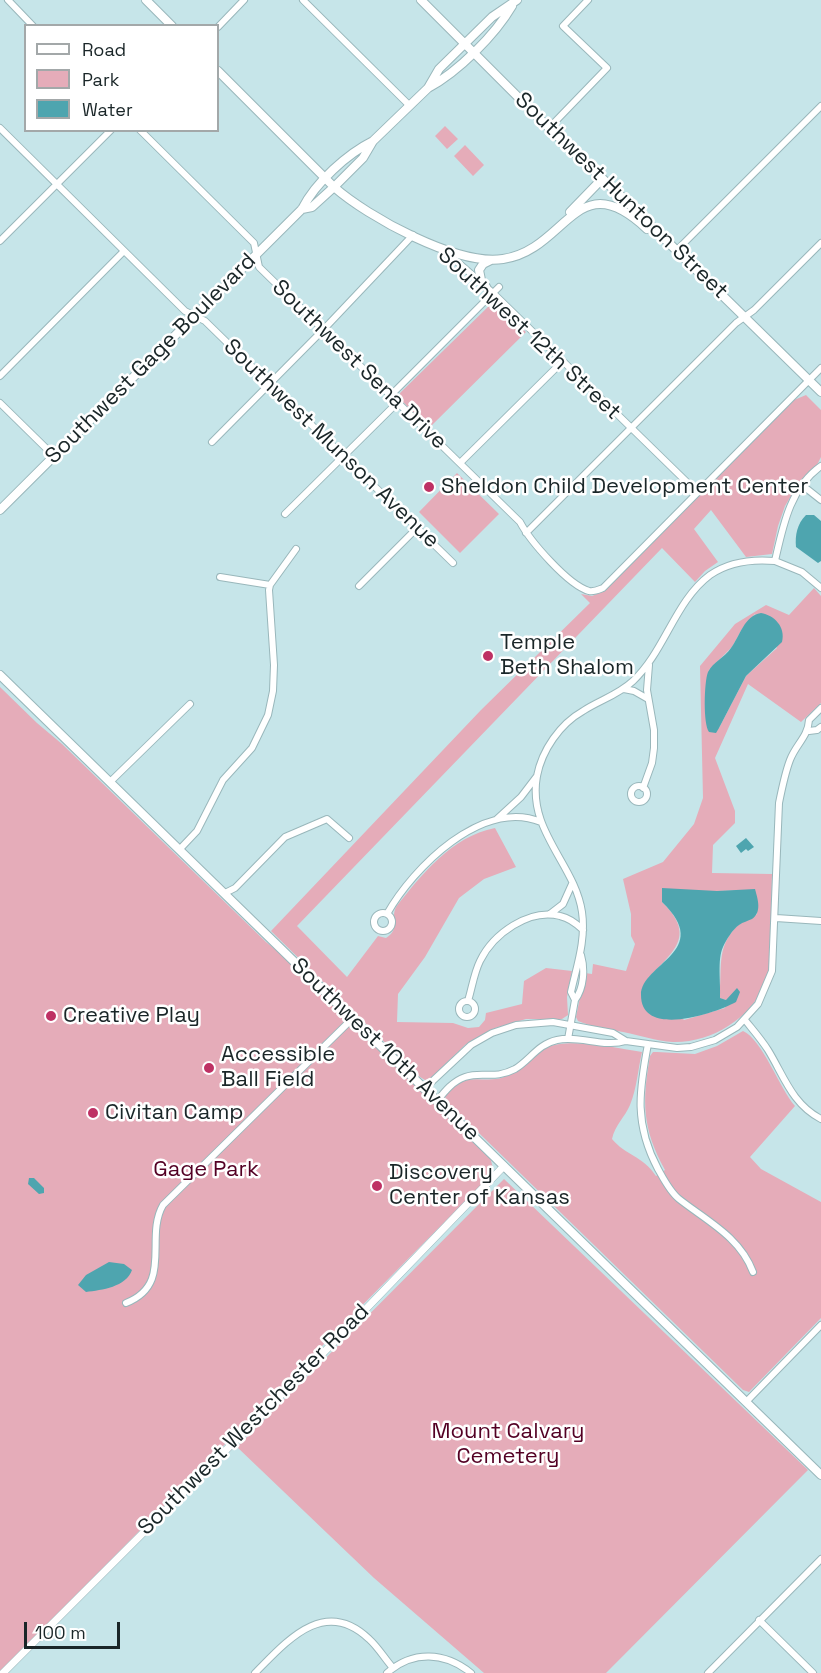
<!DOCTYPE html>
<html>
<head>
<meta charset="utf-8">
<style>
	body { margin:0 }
	#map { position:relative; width:821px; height:1673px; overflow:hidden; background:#c6e5e9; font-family:"Space Grotesk",sans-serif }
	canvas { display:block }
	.legend { position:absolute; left:24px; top:24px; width:195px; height:108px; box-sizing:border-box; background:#fff; border:2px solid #a3a8a9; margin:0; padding:8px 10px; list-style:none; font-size:18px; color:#1a2628 }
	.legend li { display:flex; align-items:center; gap:12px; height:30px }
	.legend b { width:30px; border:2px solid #a3a8a9 }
	.scale { position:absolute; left:24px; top:1622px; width:96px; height:27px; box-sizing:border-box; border:3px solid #1a2628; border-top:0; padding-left:8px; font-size:18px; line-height:21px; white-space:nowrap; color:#1a2628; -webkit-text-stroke:4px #fff; paint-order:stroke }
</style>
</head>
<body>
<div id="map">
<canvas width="821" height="1673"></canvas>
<ul class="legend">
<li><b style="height:8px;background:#fff"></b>Road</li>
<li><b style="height:16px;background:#e5acb9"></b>Park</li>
<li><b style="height:16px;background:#4ea5af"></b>Water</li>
</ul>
<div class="scale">100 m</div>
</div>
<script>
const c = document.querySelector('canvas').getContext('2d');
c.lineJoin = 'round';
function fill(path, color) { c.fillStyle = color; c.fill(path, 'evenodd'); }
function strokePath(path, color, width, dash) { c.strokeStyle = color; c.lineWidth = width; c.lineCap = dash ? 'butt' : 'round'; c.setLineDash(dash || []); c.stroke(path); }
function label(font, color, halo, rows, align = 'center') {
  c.font = font + ' "Space Grotesk",sans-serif'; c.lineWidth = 5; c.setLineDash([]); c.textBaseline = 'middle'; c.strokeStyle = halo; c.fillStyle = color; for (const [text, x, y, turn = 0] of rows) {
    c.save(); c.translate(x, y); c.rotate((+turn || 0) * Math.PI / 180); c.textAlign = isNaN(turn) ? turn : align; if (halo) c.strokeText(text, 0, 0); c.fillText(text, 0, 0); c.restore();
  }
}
const green = new Path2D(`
	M445,126L458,139L447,149L435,136Z
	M465,145L484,165L473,176L454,156Z
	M493,302L526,332L429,428L400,399V393Z
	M806,395L821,410V457L817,465L800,481L785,506L778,526L772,554L746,557L711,510L694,529L718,562L705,571L695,582L662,548L297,926L347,977L378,936L386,938C401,929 390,919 396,907C423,873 451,837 495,828L516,867L484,879L459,898L425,957L398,994L397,1022L453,1023L468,1028L479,1027L485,1020L486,1013L522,1004L524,981L546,968L572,971L567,997L568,1015L562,1019H526L495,1028L465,1045L430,1079L425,1080L420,1077L271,931L481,710L590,603L581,594L592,596L604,591L794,400Z
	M457,473L499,514L460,553L419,512Z
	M814,588L821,596V703L801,722L748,684L715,758L735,811V823L713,845L712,873L772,874C771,900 774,962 765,984C750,1019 711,1043 673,1042C656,1041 639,1035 623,1032C608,1029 592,1027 578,1021L576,1017L585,973L592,974L593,964L626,971L635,944L631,936V914L623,879L663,862L694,824L703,798L700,666L735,624L766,605L789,615ZM755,614L777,648L746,676L719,728L706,694L709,670L732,647L742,629ZM755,890L757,914C751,920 743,921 737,926C715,948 723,971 719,998L726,1000L725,1008L684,1020L646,981C670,953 699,938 662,902L717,891Z
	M0,687L37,723L62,744L266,942L286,958L490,1157L493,1168L488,1178L0,1672Z
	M743,1031C762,1039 780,1089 795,1106L750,1157L761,1169L821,1202V1318L749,1392L743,1390L446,1101L445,1096C449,1092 453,1086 458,1083C472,1075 489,1083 504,1077C522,1071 530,1056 545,1048C570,1037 615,1048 642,1052C638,1069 637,1088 630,1105C625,1117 615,1125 612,1139C625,1155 643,1156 656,1176L665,1170C642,1128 642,1102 650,1056L653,1052H657L695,1054L717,1046Z
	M504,1179L808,1470L606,1673H484L374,1578L237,1447Z`);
const water = new Path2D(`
	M806,515H814L821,521V561L818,563L796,547C795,535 797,524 806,515Z
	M761,613C774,615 786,627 782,642L746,676L719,728L716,733L709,732C703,724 704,682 708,672C713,662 725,657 731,648C740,636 744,616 761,613Z
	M746,838L754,847L748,851L746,849L741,853L736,846Z
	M662,888L717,891L755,889C758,900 762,912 752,919C748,921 743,922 739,925C733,929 726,940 723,947C717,960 721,983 720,998L726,1000L737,988L740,992L736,1002C716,1013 641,1039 641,995C641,963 714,952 662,902Z
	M29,1178H34L44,1188V1193L39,1194L28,1184Z
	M109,1262L124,1264L132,1270C126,1287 102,1290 86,1292L78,1285L86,1275Z`);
const minor = new Path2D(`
	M8,0L33,26
	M303,0L410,106
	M218,27L244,0
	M0,128L185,311L205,321L453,563
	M549,128L607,68L563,26L588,0
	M140,130L254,243L259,267L520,522C530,541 568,585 589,591C594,592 598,590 603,588L821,368
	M0,241L111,130
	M677,250L821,106
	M446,252L493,293L697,492
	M0,376L124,251
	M391,395L499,287
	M0,403L54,456
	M212,442L324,329L413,235
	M460,463L563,361
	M802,485L821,500
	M285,514L398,402
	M526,533L736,323L754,310L821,243
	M775,561L802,572L821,588
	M220,577L270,585
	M359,586L417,528
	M624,689L634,691L648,699
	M809,731L817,730L821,727
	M110,782L190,704
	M631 794a8 8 0 1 1 16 0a8 8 0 1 1-16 0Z
	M643,788L652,763L654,748V730L647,690L649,665
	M497,819L521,797L537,776
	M179,850L197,831L223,780L252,748L268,715L273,691L274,665L269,590L270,585L296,549
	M225,893L235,888L285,837L327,819L349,838
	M374 922a9 9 0 1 1 18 0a9 9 0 1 1-18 0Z
	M387,914C413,868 482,798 541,822
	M550,914L563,904L572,884
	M776,918L821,921
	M575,1000C584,988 585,969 581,955
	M468,1001C472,988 474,973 480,961C493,934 529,908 560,916C569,918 577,924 583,930
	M459 1009a8 8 0 1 1 16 0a8 8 0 1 1-16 0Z
	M745,1020C753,1030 761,1039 768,1050C784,1076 792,1104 821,1119
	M568,1039L575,1000L571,992C577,965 586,940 582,912C575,864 527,831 537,776C542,750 560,724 583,711C600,700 618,695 633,681C665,651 675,601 710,575C730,561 752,559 775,561C783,526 790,488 821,466
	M648,1044C639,1091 634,1124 658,1169C663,1178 670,1192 679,1199C707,1221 740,1237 753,1272
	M424,1089L471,1045L492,1033L516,1025L553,1022L613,1033L626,1041L677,1048L691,1047L715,1040L737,1027L758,1004L772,971L779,803C782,788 785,773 790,760C796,744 808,737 809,720L821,708
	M437,1101C445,1091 453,1081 465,1077C483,1071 494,1080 515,1069C530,1060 538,1044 557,1040C580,1035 603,1048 626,1041
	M126,1303C174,1284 144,1238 163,1205L353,1018
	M746,1402L821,1325
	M759,1620L813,1673
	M255,1673C286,1642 324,1596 369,1639C378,1647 385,1659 393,1668
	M387,1673C413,1650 445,1652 471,1673
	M708,1673L821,1559`);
const tertiary = new Path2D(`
	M3,1673L335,1341L504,1166`);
const secondary = new Path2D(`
	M146,0L172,26
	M421,0L549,128L626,201L821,392
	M218,71L334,187C368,217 457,266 503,259C567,250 576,162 647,229
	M428,88C458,72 495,35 512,6
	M302,209L312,207L334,187L363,158L373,141L428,88L439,69L492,17L517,0
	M570,212L602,179
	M486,287L481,280L479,270L483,264L491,260
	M0,510L302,209C316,182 347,154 373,141
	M0,675L821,1475`);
const markers = [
	[429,487,6,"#be3164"],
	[488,656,6,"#be3164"],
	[51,1016,6,"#be3164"],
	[209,1068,6,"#be3164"],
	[93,1113,6,"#be3164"],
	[377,1186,6,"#be3164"]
];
const streetNames = [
	["Southwest Huntoon Street",621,196,44],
	["Southwest 12th Street",529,334,43],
	["Southwest Gage Boulevard",151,359,-45],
	["Southwest Sena Drive",359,365,44],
	["Southwest Munson Avenue",331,444,44],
	["Southwest 10th Avenue",385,1050,44],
	["Southwest Westchester Road",254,1420,-45]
];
const poiNames = [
	["Sheldon Child Development Center",441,487],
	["Temple",500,643],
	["Beth Shalom",500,668],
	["Creative Play",63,1016],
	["Accessible",221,1055],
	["Ball Field",221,1080],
	["Civitan Camp",105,1113],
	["Discovery",389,1173],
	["Center of Kansas",389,1198]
];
const parkNames = [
	["Gage Park",206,1170],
	["Mount Calvary",508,1432],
	["Cemetery",508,1457]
];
fill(green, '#e5acb9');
fill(water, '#4ea5af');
strokePath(minor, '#99b7bb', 8);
strokePath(tertiary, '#99b7bb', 8);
strokePath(secondary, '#99b7bb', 10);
strokePath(minor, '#fff', 6);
strokePath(tertiary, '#fff', 7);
strokePath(secondary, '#fff', 8);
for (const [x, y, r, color] of markers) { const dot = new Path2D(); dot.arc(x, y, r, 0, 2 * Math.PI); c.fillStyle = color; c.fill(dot); strokePath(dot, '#fff', 2); }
label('22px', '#1a2628', '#fff', streetNames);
label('22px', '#1a2628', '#fff', poiNames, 'left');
label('22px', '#530024', '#fff', parkNames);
</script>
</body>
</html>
